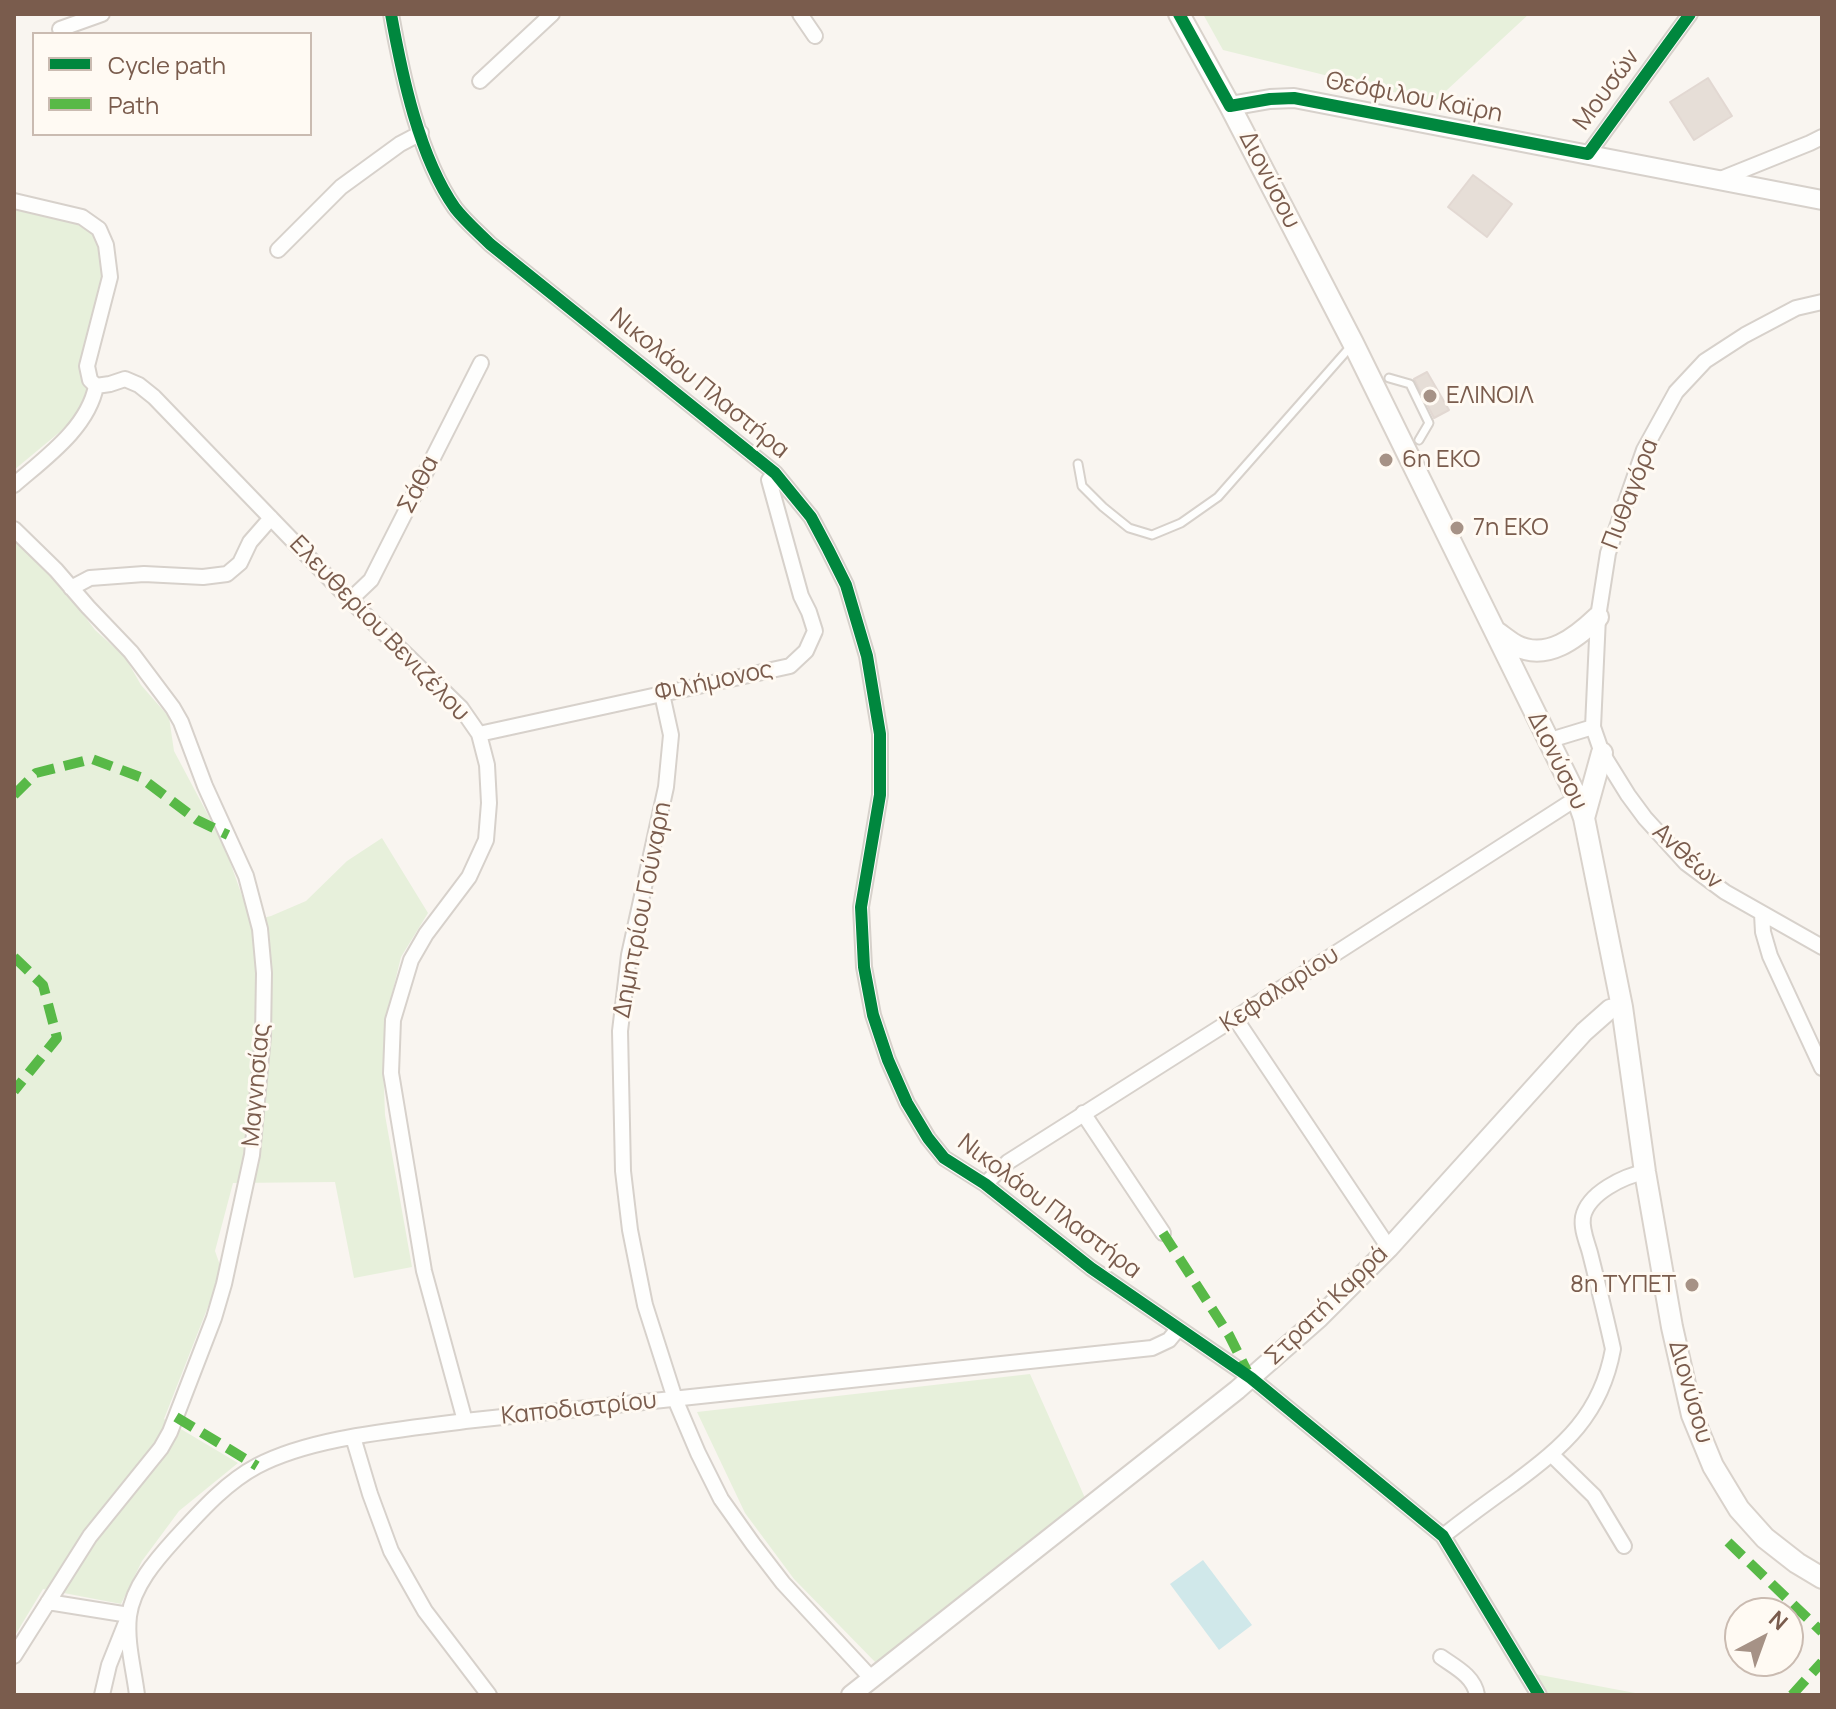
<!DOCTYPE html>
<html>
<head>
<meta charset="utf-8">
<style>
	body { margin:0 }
	#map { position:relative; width:1836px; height:1709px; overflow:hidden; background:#f9f5f0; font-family:Manrope,sans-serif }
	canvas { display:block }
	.frame { position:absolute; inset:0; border:16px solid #7a5c4d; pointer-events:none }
	.legend { position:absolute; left:32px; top:32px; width:280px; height:104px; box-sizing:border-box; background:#fffaf3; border:2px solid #cabbb1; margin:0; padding:10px 14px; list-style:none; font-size:24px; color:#7a5c4d }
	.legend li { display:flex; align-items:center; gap:16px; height:40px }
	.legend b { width:40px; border:2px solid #cabbb1 }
	.north { position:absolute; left:1724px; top:1597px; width:80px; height:80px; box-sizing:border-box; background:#fffaf3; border:2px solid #cabbb1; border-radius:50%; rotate:41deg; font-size:22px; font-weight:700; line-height:32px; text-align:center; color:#7a5c4d }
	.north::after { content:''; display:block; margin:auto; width:28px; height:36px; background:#a69286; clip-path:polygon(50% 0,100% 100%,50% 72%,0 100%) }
</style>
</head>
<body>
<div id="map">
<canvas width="1836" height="1709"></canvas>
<div class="frame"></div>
<ul class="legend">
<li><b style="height:10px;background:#00873e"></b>Cycle path</li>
<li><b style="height:10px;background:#58b947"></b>Path</li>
</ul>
<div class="north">N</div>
</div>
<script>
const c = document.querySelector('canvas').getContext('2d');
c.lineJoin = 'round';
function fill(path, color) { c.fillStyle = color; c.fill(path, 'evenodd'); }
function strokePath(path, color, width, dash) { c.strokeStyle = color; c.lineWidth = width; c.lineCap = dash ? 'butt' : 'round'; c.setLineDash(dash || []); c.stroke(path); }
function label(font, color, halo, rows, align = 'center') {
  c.font = font + ' Manrope,sans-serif'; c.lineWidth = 6; c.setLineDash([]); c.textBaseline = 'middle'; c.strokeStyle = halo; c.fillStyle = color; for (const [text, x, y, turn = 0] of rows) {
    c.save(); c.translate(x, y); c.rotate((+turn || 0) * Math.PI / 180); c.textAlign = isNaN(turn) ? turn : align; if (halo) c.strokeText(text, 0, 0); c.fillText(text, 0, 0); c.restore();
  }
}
const green = new Path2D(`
	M1203,14H1529L1434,102L1223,50Z
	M14,202L65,217L92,233L103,257V279L81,368L87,388L83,407L67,426L14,470Z
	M14,539L59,582L95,630L125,657L141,685L169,717L174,751L224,845L251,921L271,916L306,901L347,861L382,838L428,913L401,957L390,1002L383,1060L385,1115L412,1267L354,1278L335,1182L233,1183L215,1251L222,1271L164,1419L238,1463L179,1511L142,1561L121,1604L43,1589L14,1637Z
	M1030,1374L1085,1498L878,1665L794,1579L745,1513L697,1412Z
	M1535,1674L1635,1693L1637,1695H1548Z`);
const water = new Path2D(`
	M1203,1560L1252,1625L1219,1650L1170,1584Z`);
const building = new Path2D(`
	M1708,78L1732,116L1694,140L1670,102Z
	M1473,175L1512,204L1487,237L1448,207Z
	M1427,372L1449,410L1434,418L1414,379Z`);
const service = new Path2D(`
	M1389,378L1410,384L1429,423L1419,440
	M1078,464L1082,486L1103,507L1129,528L1152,535L1181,523L1218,497L1352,345`);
const minor = new Path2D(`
	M391,14C402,75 419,157 455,208C465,221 478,232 490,244L775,473L811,517L828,549L846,585L867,656L880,734V795L861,907L864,967L873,1015L888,1060L907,1103L928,1138L944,1158L985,1184L1091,1268L1251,1378L1443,1536L1539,1695
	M800,14L815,36
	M60,29L102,14
	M480,81L552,14
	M1588,154L1690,14
	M1718,180L1810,143L1822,137
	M14,201L82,217L99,229L106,245L110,277L87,366L90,380L96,386
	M278,250L341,187L400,144L421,133
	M1822,302L1796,308L1745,335L1705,361L1676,392L1644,450L1608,553L1598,617L1593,727L1602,753L1628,795L1645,818L1686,863L1725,892L1822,947
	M96,386L110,384L125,379L139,385L154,397L350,600L461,708L479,734L487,765L489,803L486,840L469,877L426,934L411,960L393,1020L391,1073L424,1271L465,1421
	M14,485C45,458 88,428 96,386
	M14,529L56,570L88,607L131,652L173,708L181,722L205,786L246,876L260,929L264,973L263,1036L252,1155L224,1284L214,1318L170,1432L161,1448L90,1536L14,1656
	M71,588L90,578L144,574L203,577L227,574L240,563L250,542L271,518
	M350,600L371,580L481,363
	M662,694L671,735L666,787L629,955L620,1031L623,1171L630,1230L645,1305L675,1399L698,1453L721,1499L753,1544L783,1583L872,1679
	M479,734L790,666L806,651L815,631L809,612L801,596L769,480L775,473
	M1547,741L1593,727
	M1762,914L1763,932L1770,956L1822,1068
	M1235,1018L1389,1248
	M1083,1113L1163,1233
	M985,1184L1008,1162L1235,1018L1577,798
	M353,1437L370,1494L391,1551L425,1611L489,1695
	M1552,1455L1594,1496L1624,1546
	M1443,1536C1466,1518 1489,1501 1513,1484C1564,1446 1601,1415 1613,1349C1606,1317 1598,1285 1590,1253C1587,1242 1581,1229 1583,1217C1588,1193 1624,1176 1645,1172
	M48,1602L129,1615L109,1665L102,1695
	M1441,1657C1455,1667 1474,1676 1477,1695
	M137,1695C134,1670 126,1642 129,1616C133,1586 156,1560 175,1539C199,1513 225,1483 257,1466C314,1436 402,1430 465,1421L1152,1348L1169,1340L1178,1329`);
const tertiary = new Path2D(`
	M1230,106L1270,99L1294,98L1822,200
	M851,1695L1237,1390L1319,1318L1389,1248L1584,1032L1610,1009L1622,1007`);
const secondary = new Path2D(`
	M1179,14L1230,106L1353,343L1577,798L1584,818L1622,1007L1645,1172L1672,1327L1692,1415L1713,1466L1739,1509L1765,1538L1797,1563L1822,1578
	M1495,631C1501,635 1508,641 1515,645C1547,662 1577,637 1598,617
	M1584,818L1602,753`);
const quiet = new Path2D(`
	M14,795L36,773L92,759L140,777L197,820L228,835
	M14,957L43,985L57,1038L14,1091
	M1163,1233L1229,1335L1247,1371
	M176,1417L257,1466
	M1728,1542L1822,1632
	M1792,1695L1822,1662`);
const cycleway = new Path2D(`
	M391,14C402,75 419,157 455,208C465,221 478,232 490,244L775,473L811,517L828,549L846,585L867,656L880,734V795L861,907L864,967L873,1015L888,1060L907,1103L928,1138L944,1158L985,1184L1091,1268L1251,1378L1443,1536L1539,1695
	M1179,14L1230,106L1270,99L1294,98L1588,154L1690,14`);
const markers = [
	[1430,396,8,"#a69286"],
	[1386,460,8,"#a69286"],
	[1457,528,8,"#a69286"],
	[1692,1285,8,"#a69286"]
];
const streetNames = [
	["Μουσών",1607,90,-54],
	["Θεόφιλου Καϊρη",1414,98,11],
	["Διονύσου",1269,180,63],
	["Νικολάου Πλαστήρα",699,384,39],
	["Σάθα",419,485,-63],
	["Πυθαγόρα",1631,494,-69],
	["Ελευθερίου Βενιζέλου",379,629,46],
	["Φιλήμονος",714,682,-12],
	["Διονύσου",1557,761,64],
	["Ανθέων",1687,857,42],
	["Δημητρίου Γούναρη",643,910,-79],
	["Κεφαλαρίου",1280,990,-33],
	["Μαγνησίας",257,1085,-85],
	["Νικολάου Πλαστήρα",1049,1207,37],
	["Στρατή Καρρά",1327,1306,-44],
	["Διονύσου",1690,1392,74],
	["Καποδιστρίου",579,1409,-6]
];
const poiNames = [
	["ΕΛΙΝΟΙΛ",1446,396],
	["6η ΕΚΟ",1402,460],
	["7η ΕΚΟ",1473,528],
	["8η ΤΥΠΕΤ",1676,1285,"right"]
];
fill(green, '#e7f0db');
fill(water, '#d0e8ea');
fill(building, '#e6ded7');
strokePath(building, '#e2d8d2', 2);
strokePath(service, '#d7d1cb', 11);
strokePath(minor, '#d7d1cb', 18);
strokePath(tertiary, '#d7d1cb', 22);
strokePath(secondary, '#d9d2cb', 24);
strokePath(service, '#fefefd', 7);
strokePath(minor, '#fefefd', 14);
strokePath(tertiary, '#fefefd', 18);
strokePath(secondary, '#fefefd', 20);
strokePath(quiet, '#58b947', 10, [20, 10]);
strokePath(cycleway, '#00873e', 12);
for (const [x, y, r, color] of markers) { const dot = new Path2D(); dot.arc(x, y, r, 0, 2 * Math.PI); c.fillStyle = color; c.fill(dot); strokePath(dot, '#fffaf3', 3); }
label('24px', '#7a5c4d', '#fffaf3', streetNames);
label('24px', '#7a5c4d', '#fffaf3', poiNames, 'left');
</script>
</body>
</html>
